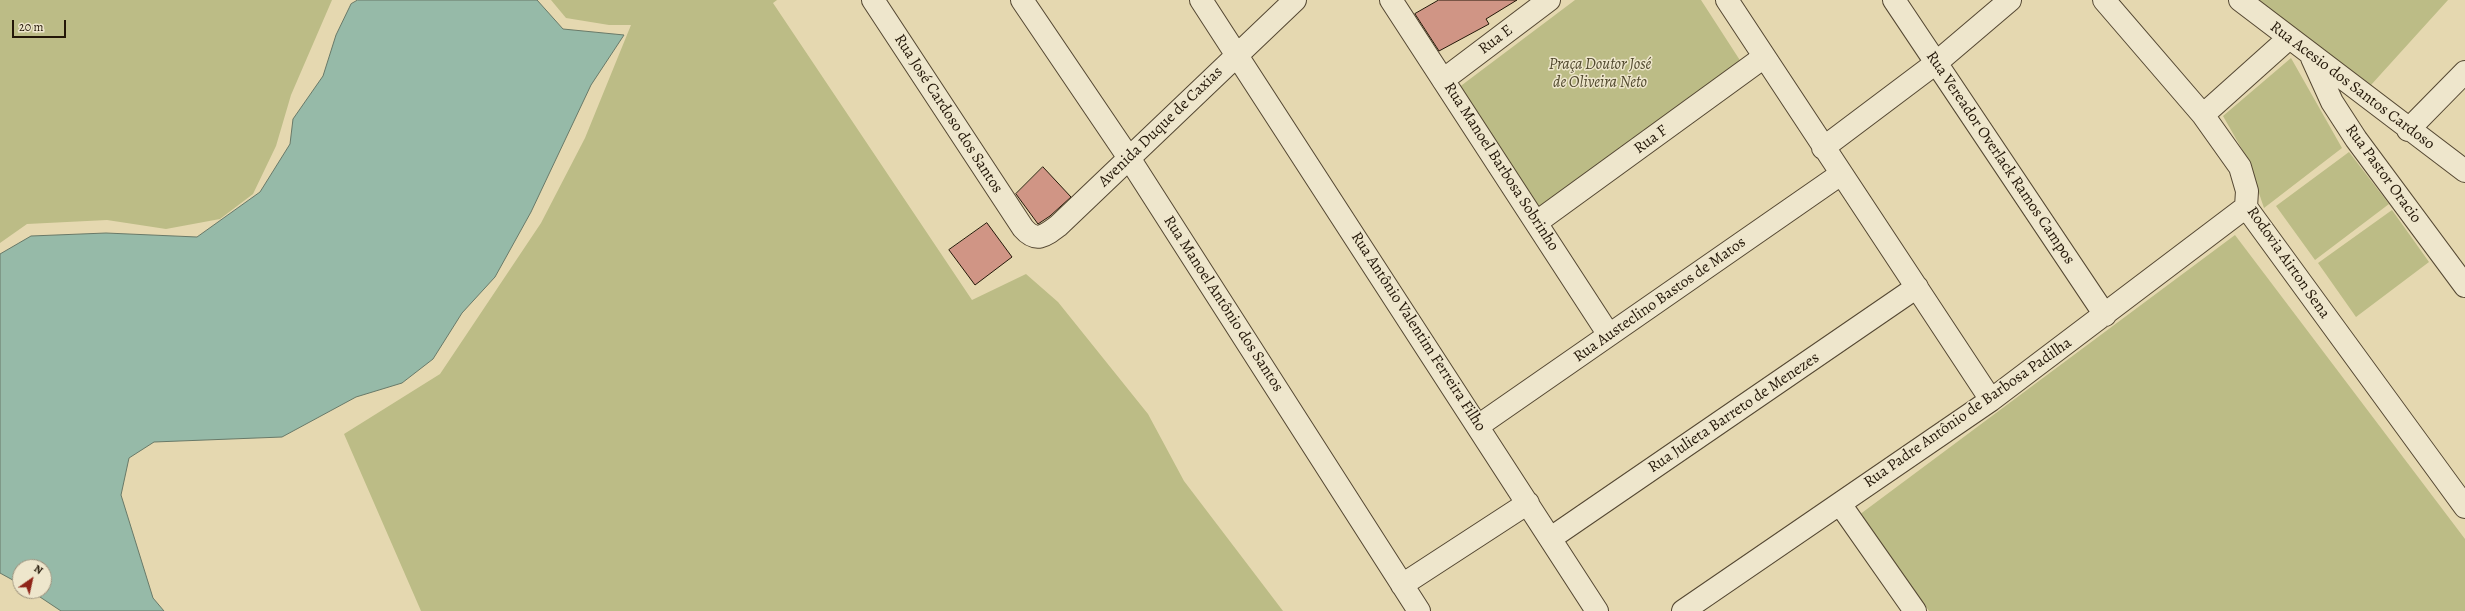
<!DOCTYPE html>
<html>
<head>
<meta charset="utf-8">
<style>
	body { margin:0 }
	#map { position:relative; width:2465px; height:611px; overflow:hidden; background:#e5d8b0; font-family:Alegreya,serif }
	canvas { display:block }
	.north { position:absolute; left:12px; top:559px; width:40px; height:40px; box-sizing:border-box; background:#eee6cc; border:1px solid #9d937e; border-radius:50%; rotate:34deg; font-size:11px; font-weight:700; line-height:16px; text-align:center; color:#231708 }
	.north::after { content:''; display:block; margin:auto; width:14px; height:18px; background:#8f2418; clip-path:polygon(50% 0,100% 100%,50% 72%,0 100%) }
	.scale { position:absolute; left:12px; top:20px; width:54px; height:18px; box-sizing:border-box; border:2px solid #231708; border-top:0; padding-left:5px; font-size:12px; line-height:14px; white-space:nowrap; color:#231708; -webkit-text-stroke:3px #eee6cc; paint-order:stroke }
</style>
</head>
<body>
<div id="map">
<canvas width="2465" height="611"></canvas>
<div class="north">N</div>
<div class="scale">20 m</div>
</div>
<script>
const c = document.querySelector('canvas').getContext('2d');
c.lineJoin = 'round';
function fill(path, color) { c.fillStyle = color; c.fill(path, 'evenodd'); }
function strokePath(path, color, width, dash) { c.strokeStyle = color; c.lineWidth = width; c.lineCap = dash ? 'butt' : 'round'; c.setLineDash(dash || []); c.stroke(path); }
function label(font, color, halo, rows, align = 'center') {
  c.font = font + ' Alegreya,serif'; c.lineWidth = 3; c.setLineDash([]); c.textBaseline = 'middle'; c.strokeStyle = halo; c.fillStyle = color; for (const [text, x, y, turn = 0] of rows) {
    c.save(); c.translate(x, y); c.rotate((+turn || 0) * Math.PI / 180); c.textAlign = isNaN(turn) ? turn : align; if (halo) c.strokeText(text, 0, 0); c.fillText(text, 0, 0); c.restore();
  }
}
const green = new Path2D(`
	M0,0H332L291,95L276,146L253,194L220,219L166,229L107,220L27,224L0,243Z
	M551,0H777L773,3L972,300L1026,274L1058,302L1148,414L1184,481L1283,611H421L344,434L440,374L541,223L585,138L631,25H609L566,18Z
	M1575,0H1701L1743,65L1538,208L1458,88Z
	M2258,0H2448L2371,85Z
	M2291,58L2342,148L2264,208L2247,158L2223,116Z
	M2349,152L2389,204L2315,260L2276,206Z
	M2392,210L2429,262L2356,317L2318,263Z
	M2235,235L2465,539V611H1929L1859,515Z`);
const water = new Path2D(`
	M358,0H537L563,29L624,35L591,85L531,212L495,277L462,313L433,359L402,383L356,397L282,437L154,442L129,458L121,495L153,598L164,611H61L31,591H44V567H20V584L0,573V254L31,236L106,233L197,237L260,192L290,144L293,119L323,76L336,35L351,4Z`);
const building = new Path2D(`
	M1439,0H1517L1486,19L1489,24L1439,51L1415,14Z
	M1043,167L1071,197L1050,216L1038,224L1016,194Z
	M987,223L1012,257L975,285L949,250Z`);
const minor = new Path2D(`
	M873,0L1023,228C1036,243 1045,236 1058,226L1295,0
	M1022,0L1129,158L1419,611
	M1201,0L1597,611
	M1391,0L1609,335
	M1727,0L1991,400
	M1894,0L2105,315
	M2104,0L2203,115L2240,167L2247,191L2246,207L2465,507
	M2240,0L2465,171
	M2312,58L2332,102L2356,139L2465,286
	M1443,80L1549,0
	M2203,115L2289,38
	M2408,130L2465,72
	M1823,148L1936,63L2010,0
	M1537,222L1764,57
	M1478,426L1841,174
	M1840,504L1915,611
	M1551,538L1917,287
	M1402,585L1528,503
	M1683,611L1991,400L2246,207`);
const streetNames = [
	["Rua E",1496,40,-37],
	["Rua Acesio dos Santos Cardoso",2352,86,37],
	["Rua José Cardoso dos Santos",948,114,57],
	["Avenida Duque de Caxias",1161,127,-44],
	["Rua F",1651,140,-36],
	["Rua Vereador Overlack Ramos Campos",2000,158,56],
	["Rua Manoel Barbosa Sobrinho",1501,167,57],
	["Rua Pastor Oracio",2383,174,54],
	["Rodovia Airton Sena",2288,263,55],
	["Rua Austeclino Bastos de Matos",1660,300,-35],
	["Rua Manoel Antônio dos Santos",1223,304,57],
	["Rua Antônio Valentim Ferreira Filho",1418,332,57],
	["Rua Julieta Barreto de Menezes",1734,413,-34],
	["Rua Padre Antônio de Barbosa Padilha",1968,413,-35]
];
const parkNames = [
	["Praça Doutor José",1600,65],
	["de Oliveira Neto",1600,83]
];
fill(green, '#bcbc86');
fill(water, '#96baa8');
strokePath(water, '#687968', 1);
fill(building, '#d09585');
strokePath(building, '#231708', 1);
strokePath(minor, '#544732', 24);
strokePath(minor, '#eee6cc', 22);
label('16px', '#231708', '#eee6cc', streetNames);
label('italic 16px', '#51492e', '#eee6cc', parkNames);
</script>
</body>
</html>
